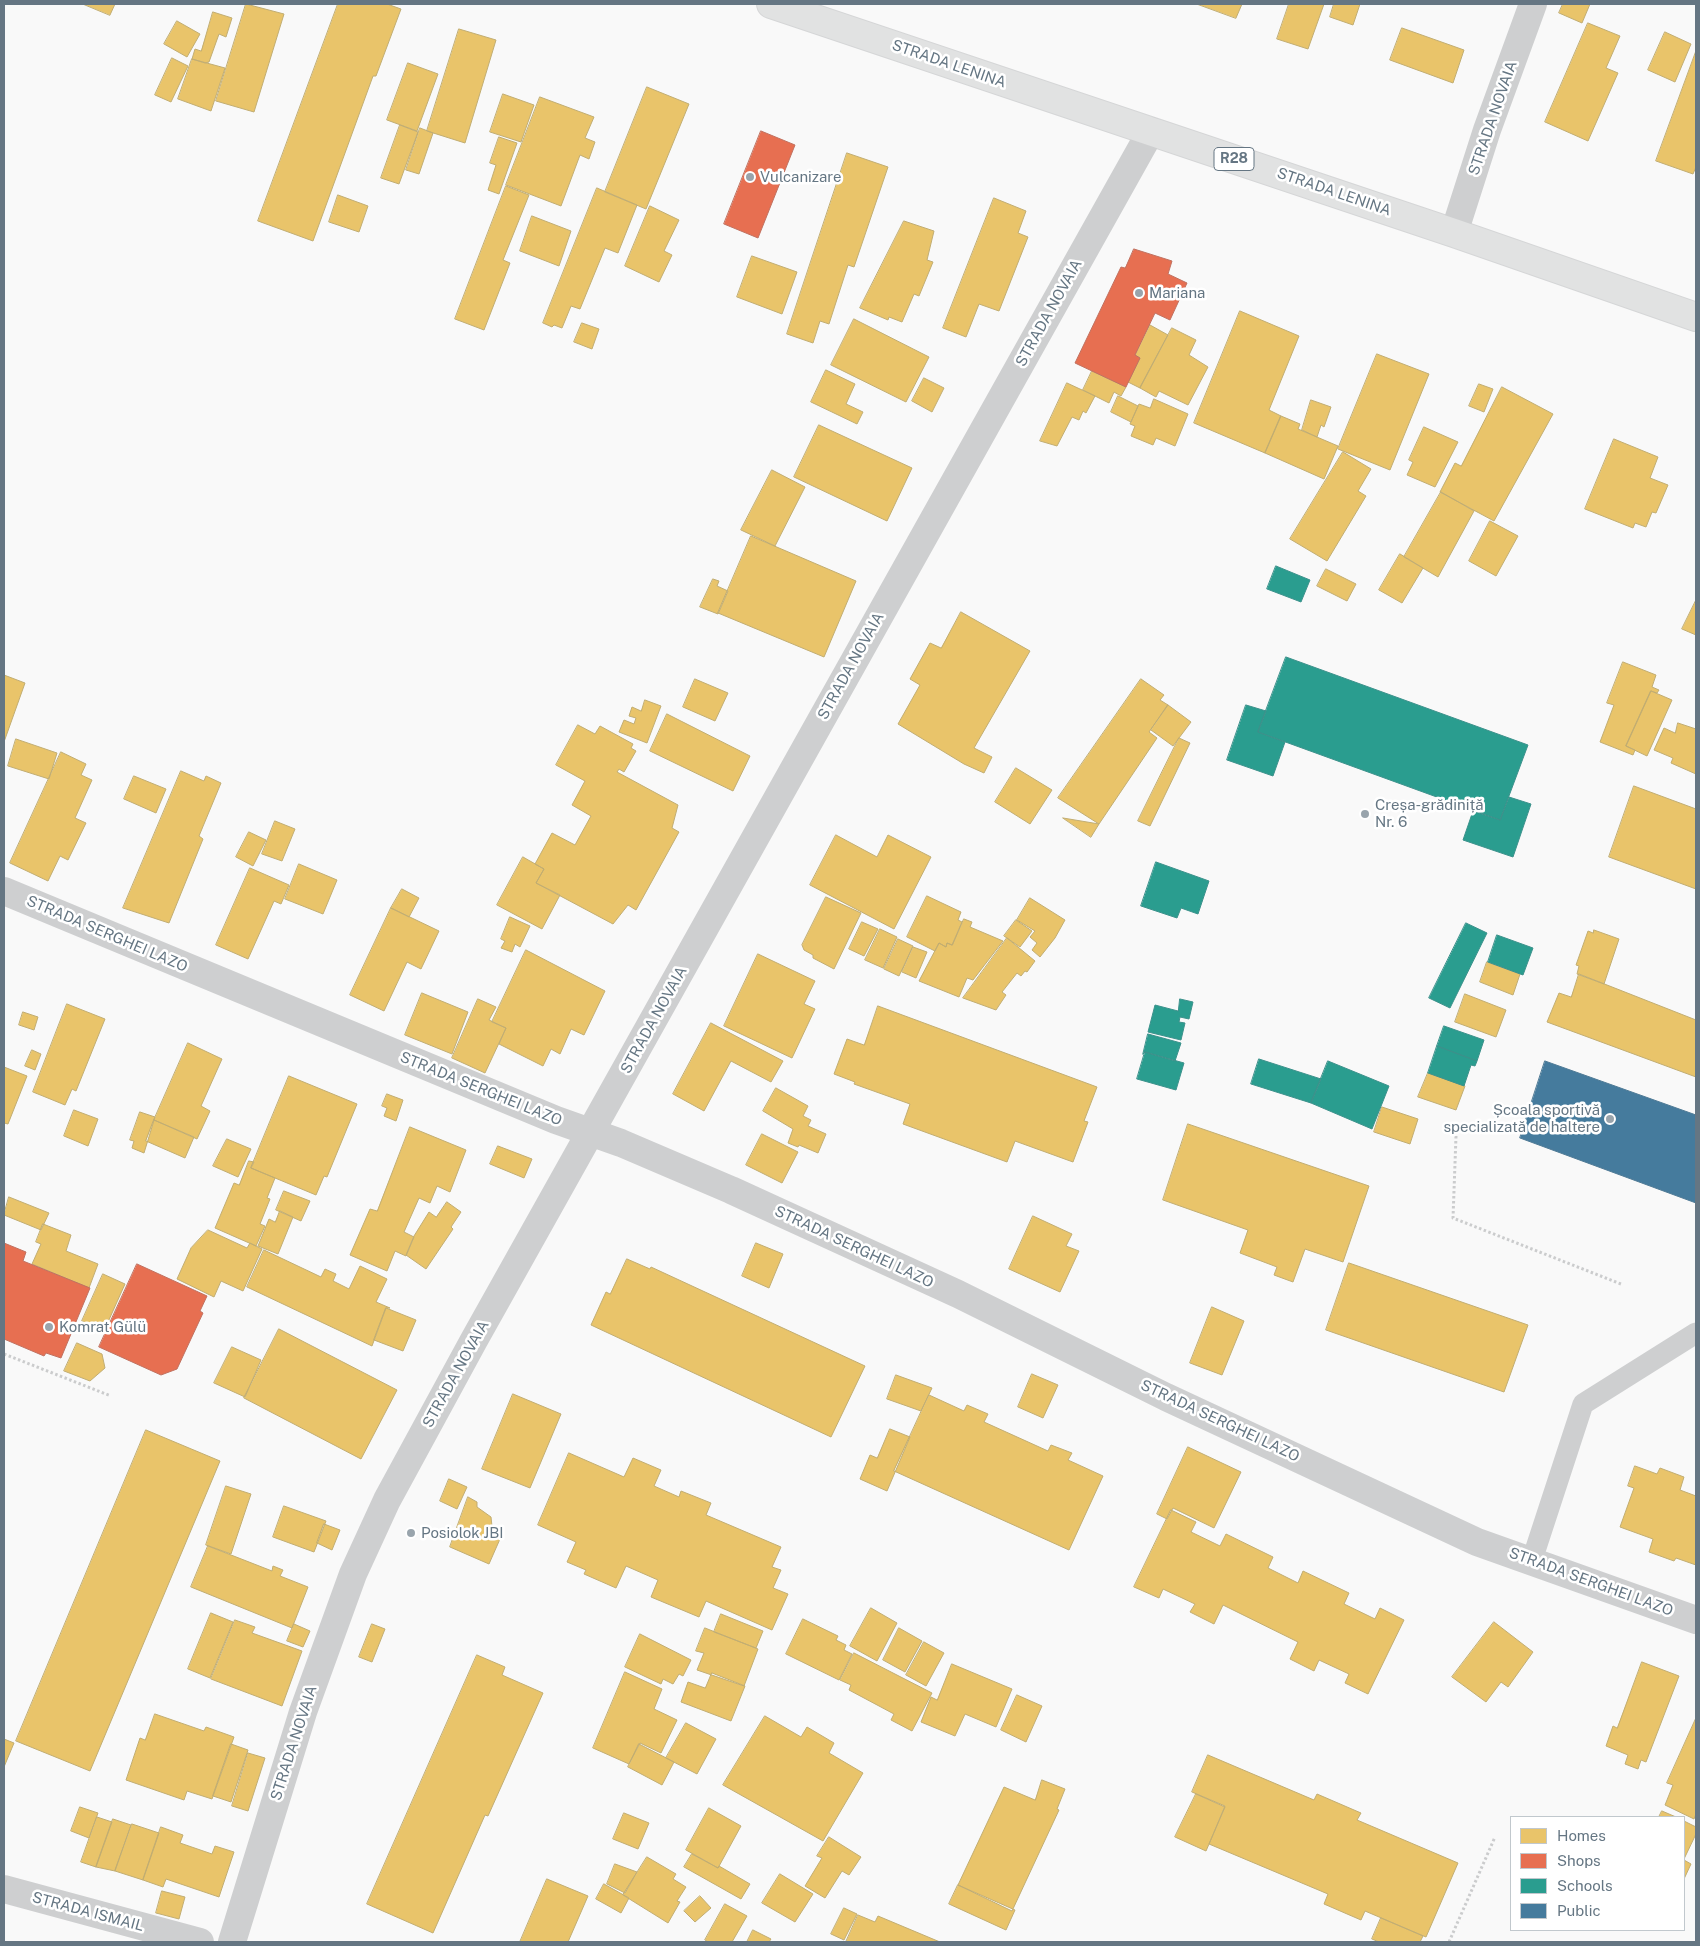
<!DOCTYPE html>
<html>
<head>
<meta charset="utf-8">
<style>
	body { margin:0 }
	#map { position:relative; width:1700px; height:1946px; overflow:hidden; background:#f9f9f9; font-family:"Public Sans",sans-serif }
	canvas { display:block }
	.frame { position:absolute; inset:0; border:5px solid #657683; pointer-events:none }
	.legend { position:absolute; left:1510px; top:1816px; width:175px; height:115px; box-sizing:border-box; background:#fff; border:1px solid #c1c8cd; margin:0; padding:6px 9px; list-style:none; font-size:15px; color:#657683 }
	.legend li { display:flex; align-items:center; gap:10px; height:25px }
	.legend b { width:25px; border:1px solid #c1c8cd }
</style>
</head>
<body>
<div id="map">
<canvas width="1700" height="1946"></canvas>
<div class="frame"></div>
<ul class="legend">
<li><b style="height:14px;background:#e9c46a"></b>Homes</li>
<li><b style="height:14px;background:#e76f51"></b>Shops</li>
<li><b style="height:14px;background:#2a9d8f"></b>Schools</li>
<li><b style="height:14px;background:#457b9d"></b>Public</li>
</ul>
</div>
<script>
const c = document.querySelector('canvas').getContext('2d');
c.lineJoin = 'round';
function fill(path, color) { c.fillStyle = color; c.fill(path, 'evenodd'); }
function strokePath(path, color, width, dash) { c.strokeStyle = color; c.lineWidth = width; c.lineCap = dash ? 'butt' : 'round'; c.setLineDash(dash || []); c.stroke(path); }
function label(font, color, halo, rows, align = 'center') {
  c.font = font + ' "Public Sans",sans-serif'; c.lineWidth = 5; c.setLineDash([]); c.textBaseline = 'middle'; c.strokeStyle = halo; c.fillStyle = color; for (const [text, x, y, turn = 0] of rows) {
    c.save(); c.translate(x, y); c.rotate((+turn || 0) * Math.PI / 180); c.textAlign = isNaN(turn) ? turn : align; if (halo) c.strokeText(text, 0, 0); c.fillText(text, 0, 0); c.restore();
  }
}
const homes = new Path2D(`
	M83,4H115L110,15Z
	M246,4L284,14L254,112L216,101Z
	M338,4H387L401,9L376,76H373L313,241L258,221Z
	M1197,4H1242L1236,18Z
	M1289,4H1324L1308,49L1277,39Z
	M1334,4H1360L1353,25L1330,17Z
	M1563,4H1590L1582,23L1559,13Z
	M213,12L232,18L226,37L219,34L209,62L205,63L192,59L195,49L201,51Z
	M177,21L200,34L187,57L164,44Z
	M1588,23L1620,36L1606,68L1618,73L1588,141L1545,122Z
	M1402,28L1464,50L1453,83L1390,60Z
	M459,29L496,40L465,143L427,131Z
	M1665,32L1691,44L1675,82L1648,70Z
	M1696,51V167L1693,174L1656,161Z
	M172,58L188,66L171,102L155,95Z
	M192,59L225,68L211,111L178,99Z
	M408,63L438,74L417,131L387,120Z
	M647,87L689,104L646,209L605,192Z
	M503,94L534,105L521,142L490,132Z
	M540,97L594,117L585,138L595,142L589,159L580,155L561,206L506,185Z
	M400,125L418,132L399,184L381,178Z
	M420,128L433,133L419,174L406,170Z
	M499,137L517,143L499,194L488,190L496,165L490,163Z
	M847,153L888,167L854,267L848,265L829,324L820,321L813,343L787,334Z
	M506,186L529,195L503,260L510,263L484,330L455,319Z
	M597,188L637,205L618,253L605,248L580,309L571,306L562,328L554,325L552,327L543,323Z
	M338,195L368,206L359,232L329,222Z
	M994,198L1026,211L1018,233L1028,237L999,311L979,304L966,337L943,328Z
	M650,206L679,220L664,251L672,255L659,282L625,266Z
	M532,216L571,231L559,266L520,251Z
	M904,221L934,231L927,260L933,262L919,296L914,294L902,322L889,317L888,320L860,308Z
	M752,256L797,272L782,314L737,297Z
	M1240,311L1299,336L1269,410L1281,416L1265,453L1194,423Z
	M854,319L929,357L906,402L831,365Z
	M582,323L599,329L592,349L574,342Z
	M1150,325L1168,335L1140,388L1128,382L1140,358L1135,355Z
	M1172,328L1196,340L1189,355L1208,367L1188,405L1159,391L1156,397L1140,388Z
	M1377,354L1429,374L1390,470L1338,449Z
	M826,370L855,384L846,404L863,412L857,424L811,402Z
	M1092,371L1126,387L1121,396L1114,392L1109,403L1083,390Z
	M924,378L944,388L932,412L912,401Z
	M1067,383L1095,396L1086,413L1083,411L1079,420L1072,417L1057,446L1040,441Z
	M1479,384L1493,389L1484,412L1469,406Z
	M1502,387L1553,414L1494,521L1440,492L1455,463L1461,466Z
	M1118,396L1138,406L1131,422L1111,412Z
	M1154,399L1188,414L1175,446L1156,438L1153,445L1131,436L1135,426L1130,424L1139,404L1150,408Z
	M1311,400L1331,407L1324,427L1321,425L1317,437L1302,430Z
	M1281,416L1300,424L1298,429L1338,446L1324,479L1265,453Z
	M819,425L912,468L887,521L794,477Z
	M1424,427L1458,442L1435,487L1407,475L1413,462L1409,460Z
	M1614,439L1658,457L1650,478L1668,485L1656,513L1652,512L1646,527L1635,523L1633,528L1585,509Z
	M1343,452L1371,469L1358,491L1366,496L1327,561L1290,539Z
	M772,470L805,487L775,546L741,530Z
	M1441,492L1474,511L1438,577L1404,557Z
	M1490,521L1518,536L1496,576L1469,561Z
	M751,536L856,581L824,657L718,613Z
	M1400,554L1423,568L1402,603L1379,590Z
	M1326,569L1356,584L1347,601L1317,586Z
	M713,579L719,581L717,586L728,591L718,614L700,607Z
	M1696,600V635L1682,629Z
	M961,612L1030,651L974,748L992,757L984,773L964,764L898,724L920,685L910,679L930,643L941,648Z
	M1623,662L1656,675L1652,687L1659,690L1657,693L1651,691L1626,746L1635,750L1633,755L1600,742L1614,705L1607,703Z
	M4,675L25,683L4,742Z
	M695,679L728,693L715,721L683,707Z
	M1141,679L1164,695L1160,700L1168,705L1149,732L1157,738L1099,824L1058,798Z
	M1651,691L1672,700L1647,756L1626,746Z
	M645,700L661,706L647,743L619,732L624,720L634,724L636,718L629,716L632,707L641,711Z
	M1168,705L1191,722L1173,746L1151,730Z
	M667,714L750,756L733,791L650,751Z
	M1678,723L1696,729V774L1671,763L1673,758L1654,750L1664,728L1675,733Z
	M578,725L595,734L600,726L633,744L631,748L636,751L624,772L619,769L617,772L678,805L672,828L679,832L636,910L628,905L613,924L536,883L544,869L535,864L552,833L575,845L591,816L572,805L585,781L556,765Z
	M1179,738L1190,743L1150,826L1138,821Z
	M16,739L57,753L49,779L8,766Z
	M61,752L86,764L81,775L92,780L75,818L86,823L68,860L60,856L48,881L10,863Z
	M1016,768L1052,790L1030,824L995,802Z
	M181,771L204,781L206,776L221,783L199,836L203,839L169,923L123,908Z
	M134,776L166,789L156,813L124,799Z
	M1634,786L1696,809V889L1609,857Z
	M1063,818L1099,824L1091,837Z
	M275,821L295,829L282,861L262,854Z
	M249,832L266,840L253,866L236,857Z
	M836,835L877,857L888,835L931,857L894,929L810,885Z
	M523,857L544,869L536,883L560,895L542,929L497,905Z
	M299,864L337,880L323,914L285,899Z
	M250,868L289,885L281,904L274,901L248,959L216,945Z
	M402,889L419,898L409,917L391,908Z
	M927,896L961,912L958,920L962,922L952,945L947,943L946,947L939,943L935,951L907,937Z
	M826,897L861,913L834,969L813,958V955L804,950L802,945Z
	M1030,898L1065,920L1055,938L1040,957L1032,950L1037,943L1030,937L1035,931L1017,920Z
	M391,908L439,931L421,969L407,962L384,1011L350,995Z
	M510,917L530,926L520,947L515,944L512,952L501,948L505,941L501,939Z
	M964,919L972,922L970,927L1003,941L973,980L967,978L959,997L919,981L939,943L946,947L947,943L952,945Z
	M1016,920L1032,931L1020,947L1004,936Z
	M862,922L878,929L864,956L849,949Z
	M880,929L897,937L883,968L865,960Z
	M1594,930L1619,939L1604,984L1577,974L1579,966L1576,965L1588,931L1593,933Z
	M1007,938L1035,961L1027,972L1025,971L1021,976L1017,973L1002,992L1006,995L996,1010L963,998Z
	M898,939L913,946L899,976L884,969Z
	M913,947L927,952L916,978L902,972Z
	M526,950L605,991L584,1035L571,1029L560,1054L551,1049L543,1066L499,1044L506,1028L492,1022Z
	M758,954L815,981L804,1004L815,1009L792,1058L724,1026Z
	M1487,962L1520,974L1513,995L1480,982Z
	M1579,974L1696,1020V1077L1547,1022L1559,993L1571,997Z
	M422,993L468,1012L452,1054L405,1035Z
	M1465,994L1506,1010L1496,1037L1455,1022Z
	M478,999L496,1007L489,1020L506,1028L485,1073L452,1058Z
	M67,1004L105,1019L76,1091L72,1089L65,1105L33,1092Z
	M878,1006L1097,1087L1084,1121L1088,1122L1073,1162L1015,1141L1007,1162L903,1124L910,1104L854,1084L855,1082L834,1074L847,1039L864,1045Z
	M23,1012L38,1017L34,1030L19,1025Z
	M711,1023L783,1061L771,1082L731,1061L704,1111L673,1094Z
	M188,1043L222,1059L201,1106L210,1111L197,1139L154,1120Z
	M32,1050L41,1054L35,1070L25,1066Z
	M4,1067L27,1076L8,1124L4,1123Z
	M1428,1073L1465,1086L1456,1110L1418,1097Z
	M289,1076L357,1104L327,1177L324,1176L316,1195L251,1168Z
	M776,1088L808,1106L803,1116L811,1120L808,1126L826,1134L818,1153L799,1145L798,1147L788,1143L793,1129L763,1111Z
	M387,1094L403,1100L396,1121L384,1116L387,1108L382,1106Z
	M1382,1107L1418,1119L1410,1144L1374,1132Z
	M74,1110L98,1119L88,1146L64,1136Z
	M140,1112L155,1117L144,1153L132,1148L134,1141L130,1140Z
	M154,1120L194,1137L185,1158L146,1141Z
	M1188,1124L1369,1186L1343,1262L1305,1249L1293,1282L1274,1275L1277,1267L1240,1253L1248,1230L1163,1200Z
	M410,1127L466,1150L450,1192L437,1186L430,1203L419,1198L404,1232L414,1237L406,1256L395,1251L387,1271L350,1255L370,1209L377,1211Z
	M762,1134L798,1152L782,1183L746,1165Z
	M227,1139L251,1149L238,1177L213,1166Z
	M498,1146L532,1159L524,1178L490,1164Z
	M249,1161L254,1162L251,1168L275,1178L267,1198L270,1199L260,1224L265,1226L256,1246L215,1228L234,1183L239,1185Z
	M284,1191L310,1201L301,1221L276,1210Z
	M9,1197L49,1213L41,1230L4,1215Z
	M447,1202L461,1212L451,1227L453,1229L426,1269L406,1255L414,1236L429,1212L436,1217Z
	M280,1211L293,1217L278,1254L258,1246L269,1219L275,1222Z
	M1033,1216L1072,1234L1066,1246L1079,1251L1060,1292L1009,1269Z
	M43,1224L71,1235L66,1251L98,1264L89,1288L32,1264L41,1244L36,1242Z
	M208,1230L247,1248L250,1243L262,1249L243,1291L221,1281L214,1297L177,1279L191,1248Z
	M756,1243L783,1254L769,1288L742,1276Z
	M264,1250L321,1277L325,1269L336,1274L333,1281L349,1289L360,1266L387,1279L376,1302L390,1308H386L372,1346L247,1287Z
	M627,1259L650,1269L651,1267L865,1366L831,1437L591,1325L606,1292L610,1294Z
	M1349,1263L1528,1325L1504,1392L1326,1330Z
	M103,1274L125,1284L104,1331L82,1321Z
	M1212,1307L1244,1321L1222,1375L1190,1363Z
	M386,1308L416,1320L403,1351L374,1340Z
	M279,1329L397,1390L361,1459L244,1398Z
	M77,1343L102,1354L105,1368L90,1381L64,1371Z
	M232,1347L261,1360L245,1397L214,1383Z
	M1032,1374L1058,1385L1043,1418L1018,1407Z
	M896,1375L932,1388L921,1411L887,1399Z
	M513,1394L561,1414L530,1488L482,1469Z
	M929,1395L964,1411L967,1405L988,1414L984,1422L1048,1451L1051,1445L1072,1453L1068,1460L1103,1476L1069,1550L894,1471Z
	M890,1429L910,1437L887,1491L860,1479L870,1455L877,1458Z
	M146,1430L220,1461L90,1771L16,1741Z
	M1188,1447L1241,1472L1214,1528L1173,1508L1167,1519L1157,1514Z
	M569,1453L624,1477L633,1458L661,1470L654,1486L679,1497L681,1491L711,1503L706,1515L781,1547L772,1567L781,1570L773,1588L788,1594L772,1630L706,1601L699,1617L651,1597L658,1580L626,1566L616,1588L584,1574L586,1570L567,1562L576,1542L538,1525Z
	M1635,1466L1657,1474L1660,1468L1684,1477L1680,1490L1696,1496V1565L1676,1558L1674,1561L1649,1552L1653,1539L1620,1527L1634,1488L1628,1486Z
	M449,1479L467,1487L457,1509L440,1501Z
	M226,1486L251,1494L231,1554L206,1545Z
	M468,1497L477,1502V1507L491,1517L493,1536L500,1539L489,1564L450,1547Z
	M284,1506L326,1521L314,1552L273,1537Z
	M1171,1510L1196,1522L1191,1532L1220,1546L1226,1534L1273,1557L1268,1568L1298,1583L1303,1571L1349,1593L1344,1604L1375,1619L1380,1608L1404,1620L1368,1694L1345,1683L1349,1674L1319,1660L1314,1671L1290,1659L1298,1642L1223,1605L1214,1624L1190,1612L1195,1604L1163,1589L1159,1598L1134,1587Z
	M324,1524L340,1530L332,1550L317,1543Z
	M208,1546L272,1571L273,1566L283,1570L280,1576L308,1587L292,1628L191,1587Z
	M871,1608L897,1623L877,1661L850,1646Z
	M211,1613L233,1622L210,1678L188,1669Z
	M721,1614L763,1631L756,1648L714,1632Z
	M803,1619L838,1636L836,1640L846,1645L844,1650L852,1654L839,1680L786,1654Z
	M235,1620L255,1627L252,1633L302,1651L282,1706L211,1679Z
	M1494,1622L1533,1652L1508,1687L1501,1682L1486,1702L1452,1677Z
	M294,1624L310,1631L303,1647L287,1641Z
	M372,1624L385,1629L372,1662L359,1657Z
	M705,1628L758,1649L744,1686L697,1670L704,1653L696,1651Z
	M899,1628L922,1641L905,1672L883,1660Z
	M640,1634L691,1660L683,1676L679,1674L673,1684L663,1679L661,1684L625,1667Z
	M924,1642L944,1653L926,1686L906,1675Z
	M854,1653L932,1693L912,1731L891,1720L894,1714L849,1690L851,1685L840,1680Z
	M477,1655L505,1667L502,1675L543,1693L488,1816L485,1815L433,1933L367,1904Z
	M1642,1662L1679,1676L1646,1762L1641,1760L1638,1769L1625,1764L1628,1755L1606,1746L1613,1726L1617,1728Z
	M952,1664L1012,1689L996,1727L965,1714L955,1736L921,1722L931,1697L937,1700Z
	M625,1672L662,1689L654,1709L677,1720L661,1753L640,1743L629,1764L593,1748Z
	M712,1673L745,1686L731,1721L681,1702L688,1682L705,1688Z
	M1017,1695L1042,1706L1026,1742L1001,1730Z
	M155,1714L204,1731L206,1727L234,1737L212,1799L187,1791L184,1800L126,1780L140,1738L145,1740Z
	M765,1716L801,1737L807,1727L834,1743L829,1753L863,1773L823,1841L723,1785Z
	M1696,1718V1814L1694,1819L1665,1805L1673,1785L1667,1783Z
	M686,1723L716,1739L697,1774L666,1758Z
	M4,1739L14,1743L4,1767Z
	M231,1744L248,1750L231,1802L213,1796Z
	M639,1744L674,1762L662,1785L628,1767Z
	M248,1753L265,1758L248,1811L232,1806Z
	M1208,1755L1314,1800L1317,1794L1361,1813L1357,1820L1458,1863L1426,1937L1365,1911L1361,1920L1324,1904L1328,1894L1209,1844L1225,1806L1192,1792Z
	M1042,1780L1065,1789L1057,1809L1059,1810L1012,1911L958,1885L1004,1787L1035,1800Z
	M1196,1794L1225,1807L1206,1851L1175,1837Z
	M80,1807L98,1813L89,1838L71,1831Z
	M709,1808L741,1826L718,1868L686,1850Z
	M1662,1811L1676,1817H1659Z
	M624,1813L649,1823L638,1849L613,1839Z
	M97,1817L112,1822L96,1867L81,1862Z
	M113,1819L131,1825L115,1871L96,1867Z
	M1684,1821L1696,1827V1834L1684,1859Z
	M132,1824L159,1833L143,1880L115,1871Z
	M161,1827L183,1835L180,1843L212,1854L215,1846L234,1852L219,1897L166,1879L163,1887L143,1880Z
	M829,1837L861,1857L849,1875L842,1871L825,1898L805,1886L822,1858L817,1856Z
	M692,1854L718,1868L719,1866L750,1884L741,1899L684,1867Z
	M647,1857L676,1874L673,1879L686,1887L677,1901L680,1902L668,1923L623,1895Z
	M1684,1860L1691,1864L1684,1879Z
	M615,1864L637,1872L625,1893L607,1884Z
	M780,1874L813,1894L795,1922L762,1903Z
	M547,1879L588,1896L568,1942H520Z
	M604,1884L629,1898L621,1913L596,1899Z
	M958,1885L1015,1910L1006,1930L949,1904Z
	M162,1891L185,1897L179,1919L156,1913Z
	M700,1896L711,1908L695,1922L684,1911Z
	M725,1904L747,1916L732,1942H708L705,1940Z
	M844,1908L857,1914L844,1940L831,1934Z
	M858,1915L875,1922L878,1916L940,1942H846Z
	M1381,1918L1423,1936L1420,1942H1379L1372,1939Z
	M753,1930L771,1939L769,1942H747Z`);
const shops = new Path2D(`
	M761,131L795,145L758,238L724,224Z
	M1134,249L1172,261L1168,274L1187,283L1170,320L1155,313L1135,355L1140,358L1126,387L1075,363L1121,267L1125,268Z
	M4,1243L26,1252L23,1261L90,1288L61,1358L46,1353L44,1356L4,1339Z
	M137,1264L207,1296L200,1311L203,1313L177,1369L161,1375L99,1347Z`);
const schools = new Path2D(`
	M1276,566L1310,580L1301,602L1267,589Z
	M1286,657L1528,745L1500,820L1258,732Z
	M1246,705L1266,711L1258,732L1285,742L1273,776L1227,760Z
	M1509,797L1531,804L1513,857L1463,840L1473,811L1500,820Z
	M1156,862L1209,881L1198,914L1181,908L1177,918L1141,906Z
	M1466,923L1487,933L1450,1008L1429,998Z
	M1497,935L1533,948L1523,975L1488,962Z
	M1180,999L1193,1002L1189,1019L1180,1017L1179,1022L1185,1023L1181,1040L1148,1032L1155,1005L1178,1011Z
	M1444,1026L1484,1040L1477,1061L1437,1046Z
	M1148,1034L1181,1043L1175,1061L1145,1052L1143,1054Z
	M1437,1046L1477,1061L1475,1066L1471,1065L1464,1086L1428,1073Z
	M1145,1052L1184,1063L1176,1090L1137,1079Z
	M1259,1059L1321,1079L1311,1103L1251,1084Z
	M1328,1061L1389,1086L1372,1129L1311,1103Z`);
const public = new Path2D(`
	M1545,1061L1696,1115V1203L1520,1138Z`);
const path = new Path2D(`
	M1456,1136L1453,1218L1621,1284
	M4,1354L111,1396
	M1449,1942L1495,1837`);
const service = new Path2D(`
	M1532,1560L1583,1404L1696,1333`);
const minor = new Path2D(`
	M1454,233L1487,130L1533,4
	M4,891L556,1120L621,1143L731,1190L958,1294L1166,1397L1477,1542L1696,1620
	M4,1889L200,1942
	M232,1942L303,1712L353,1574L387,1500L474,1340L1151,131`);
const primary = new Path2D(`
	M771,4L1454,233L1696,317`);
const markers = [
	[750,177,5,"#99a4ac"],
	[1139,293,5,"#99a4ac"],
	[1365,814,5,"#99a4ac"],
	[1610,1119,5,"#99a4ac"],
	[49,1327,5,"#99a4ac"],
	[411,1533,5,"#99a4ac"]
];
const shields = [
	[1234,159,40]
];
const shieldNames = [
	["R28",1234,159]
];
const streetNames = [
	["STRADA LENINA",949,64,19],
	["STRADA NOVAIA",1493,118,-71],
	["STRADA LENINA",1334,192,19],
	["STRADA NOVAIA",1049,313,-61],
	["STRADA NOVAIA",851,666,-61],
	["STRADA SERGHEI LAZO",107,934,23],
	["STRADA NOVAIA",654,1020,-61],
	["STRADA SERGHEI LAZO",481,1089,22],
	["STRADA SERGHEI LAZO",854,1247,25],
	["STRADA NOVAIA",456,1374,-61],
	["STRADA SERGHEI LAZO",1220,1421,25],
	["STRADA SERGHEI LAZO",1591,1582,20],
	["STRADA NOVAIA",294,1743,-72],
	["STRADA ISMAIL",88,1912,15]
];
const poiNames = [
	["Vulcanizare",760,177],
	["Mariana",1149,293],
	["Creșa-grădiniță",1375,805],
	["Nr. 6",1375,822],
	["Școala sportivă",1600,1110,"right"],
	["specializată de haltere",1600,1127,"right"],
	["Komrat Gülü",59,1327],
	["Posiolok JBI",421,1533]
];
fill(homes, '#e9c46a');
strokePath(homes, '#c1ad72', 1);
fill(shops, '#e76f51');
strokePath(shops, '#c07160', 1);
fill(schools, '#2a9d8f');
strokePath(schools, '#3c918b', 1);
fill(public, '#457b9d');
strokePath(public, '#4f7a95', 1);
strokePath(primary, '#d5d6d7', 30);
strokePath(path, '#cbcccd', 3, [2.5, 2.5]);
strokePath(service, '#cecfd0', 21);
strokePath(minor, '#cecfd0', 28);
strokePath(primary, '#e1e2e2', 28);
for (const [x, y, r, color] of markers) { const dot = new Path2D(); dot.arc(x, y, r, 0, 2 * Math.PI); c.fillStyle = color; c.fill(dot); strokePath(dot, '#fff', 2); }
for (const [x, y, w] of shields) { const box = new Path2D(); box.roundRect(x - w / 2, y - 11.5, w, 23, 4); c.fillStyle = '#fff'; c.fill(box); strokePath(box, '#657683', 1); }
label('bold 14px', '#657683', null, shieldNames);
label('15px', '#657683', '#fff', streetNames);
label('15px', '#657683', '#fff', poiNames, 'left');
</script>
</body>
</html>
